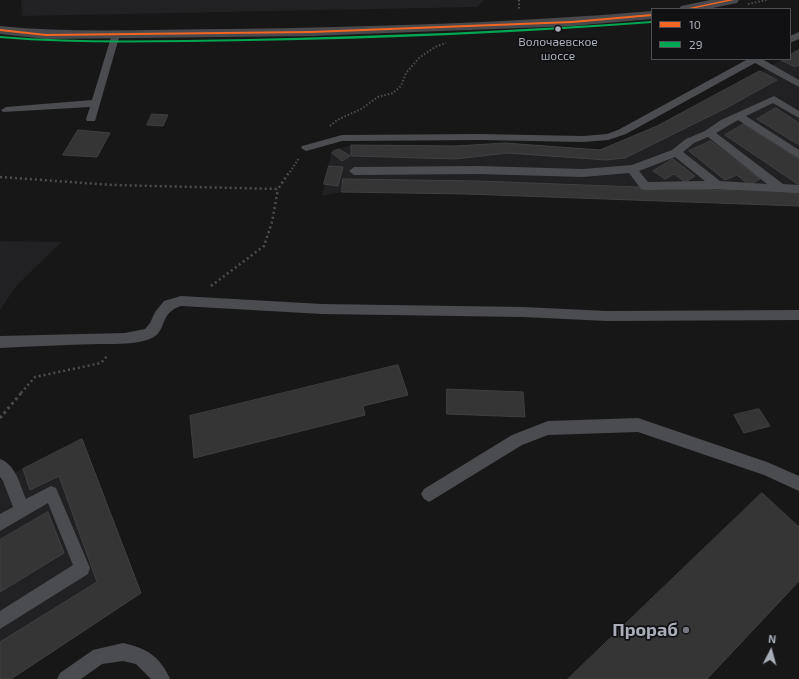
<!DOCTYPE html>
<html>
<head>
<meta charset="utf-8">
<style>
	body { margin:0 }
	#map { position:relative; width:799px; height:679px; overflow:hidden; background:#171717; font-family:"Exo 2",sans-serif }
	canvas { display:block }
	.legend { position:absolute; left:651px; top:8px; width:140px; height:52px; box-sizing:border-box; background:#111113; border:1px solid #4d4f55; margin:0; padding:5px 7px; list-style:none; font-size:12px; color:#a8adb8 }
	.legend li { display:flex; align-items:center; gap:8px; height:20px }
	.legend b { width:20px; border:1px solid #4d4f55 }
	.north { position:absolute; left:751px; top:631px; width:40px; height:40px; -webkit-text-stroke:3px #111113; paint-order:stroke; rotate:6deg; font-size:11px; font-weight:700; line-height:16px; text-align:center; color:#a8adb8 }
	.north::after { content:''; display:block; margin:auto; width:14px; height:18px; background:#a8adb8; clip-path:polygon(50% 0,100% 100%,50% 72%,0 100%) }
</style>
</head>
<body>
<div id="map">
<canvas width="799" height="679"></canvas>
<ul class="legend">
<li><b style="height:5px;background:#f26522"></b>10</li>
<li><b style="height:5px;background:#00a651"></b>29</li>
</ul>
<div class="north">N</div>
</div>
<script>
const c = document.querySelector('canvas').getContext('2d');
c.lineJoin = 'round';
function fill(path, color) { c.fillStyle = color; c.fill(path, 'evenodd'); }
function strokePath(path, color, width, dash) { c.strokeStyle = color; c.lineWidth = width; c.lineCap = dash ? 'butt' : 'round'; c.setLineDash(dash || []); c.stroke(path); }
function label(font, color, halo, rows, align = 'center') {
  c.font = font + ' "Exo 2",sans-serif'; c.lineWidth = 3.5; c.setLineDash([]); c.textBaseline = 'middle'; c.strokeStyle = halo; c.fillStyle = color; for (const [text, x, y, turn = 0] of rows) {
    c.save(); c.translate(x, y); c.rotate((+turn || 0) * Math.PI / 180); c.textAlign = isNaN(turn) ? turn : align; if (halo) c.strokeText(text, 0, 0); c.fillText(text, 0, 0); c.restore();
  }
}
const built = new Path2D(`
	M21,0H484L477,7L22,16Z
	M799,50V206L466,194L342,192L322,196L332,149H339L351,145L456,146L505,143L600,150L657,126L783,59H790V55Z
	M0,241L62,242L17,285L0,310Z
	M82,439L141,593L11,679H0V480Z`);
const building = new Path2D(`
	M799,50V65L795,67L781,60L790,59V55Z
	M760,71L777,80L728,107L625,158L606,160L507,153L456,159L351,156V145L456,146L505,143L600,150L657,126Z
	M776,108L799,123V145L757,119Z
	M152,114L168,115L163,126L147,125Z
	M744,124L799,160V185L725,135Z
	M78,130L110,133L97,157L63,155Z
	M711,141L760,179L749,185L737,175L725,180L689,151Z
	M339,149L350,156L342,161L332,153Z
	M673,159L695,176L685,182L674,174L665,179L653,171Z
	M329,166L343,167L338,186L324,184Z
	M343,179L478,181L717,190L762,189L799,193V206L466,194L342,192Z
	M398,365L408,395L363,406L365,415L194,458L190,416Z
	M447,389L523,392L525,417L447,414Z
	M759,409L770,426L744,433L734,415Z
	M82,439L141,593L11,679H0V642L97,582L59,476L30,490L23,469Z
	M762,493L799,527V581L707,679H568Z
	M48,512L64,553L0,592V540Z`);
const pathFar2 = new Path2D(`
	M519,0V9
	M748,4L767,0
	M330,126L337,120L361,109L378,97L393,93L401,86L406,73L419,58L435,47L446,43
	M290,172L299,158`);
const pathFar1 = new Path2D(`
	M0,177L113,185L278,189L290,171
	M211,286L264,246L272,222L278,189
	M21,393L35,377L101,363L108,355`);
const path = new Path2D(`
	M0,418L22,392`);
const lane = new Path2D(`
	M116,31L120,34L95,121H87L86,119L90,107L3,112L1,110L6,107L92,100L112,34Z
	M799,32V39L790,43V36Z
	M748,59H762L799,80V87L755,63L626,134L608,140L583,142L480,140L342,141L306,151L301,148L302,146L342,135L480,134L583,136L607,134L618,130Z
	M774,96L799,111V118L773,103L746,116L799,150V159L738,120L716,133L783,184L799,185V193L717,189L645,190L641,189L629,173L583,177L479,174L354,175L349,171L354,167L479,166L583,169L632,165L672,150L686,139L705,131L721,120ZM708,137L767,184L720,181L683,152L694,143ZM675,157L705,181L648,182L639,171Z
	M181,296L322,304L523,307L607,311L799,310V320L607,321L523,317L322,314L181,306C159,313 167,331 152,338C138,345 113,344 98,344C65,345 33,346 0,348V336L125,333L145,329L150,323L155,312L164,301Z
	M638,418L767,462L799,476V491L764,475L638,432L548,435L522,445L434,499L429,502L424,499L421,494L424,489L512,435L548,421Z
	M0,459C16,465 20,485 26,499L51,486L56,488L90,568L88,574L0,629V611L73,565L48,503L0,531V514L13,507L3,481L0,477Z
	M123,643C146,648 160,656 170,679H151L136,664L123,661L102,664L81,679H57L60,673L93,650Z`);
const secondary = new Path2D(`
	M710,0H739L737,3L708,9H679L681,6Z
	M652,11V19L572,26L311,36L46,39L0,34V26C76,34 153,29 229,29C370,27 511,23 652,11Z`);
const bus1 = new Path2D(`
	M727,0H734L691,9H684Z
	M652,14V16L572,23L311,33L46,36L0,31V29L46,34L311,31L572,21Z`);
const bus2 = new Path2D(`
	M652,21V23C518,33 384,39 249,41C166,42 83,45 0,38V36C83,43 166,40 249,39C384,36 518,31 652,21Z`);
const markers = [
	[558,29,3.5,"#a8adb8"],
	[686,630,4,"#757880"]
];
const farBusnames = [
	["Волочаевское",558,42],
	["шоссе",558,56]
];
const nearPoinames = [
	["Прораб",678,630]
];
fill(built, '#212123');
fill(building, '#353536');
strokePath(building, '#3f4043', 1);
strokePath(pathFar2, '#4d4e52', 2, [1.5, 2]);
strokePath(pathFar1, '#4d4e52', 2.5, [2, 3]);
strokePath(path, '#4d4e52', 3, [2.5, 3.5]);
fill(lane, '#4b4c50');
fill(secondary, '#4a4a4e');
fill(bus1, '#f26522');
fill(bus2, '#00a651');
for (const [x, y, r, color] of markers) { const dot = new Path2D(); dot.arc(x, y, r, 0, 2 * Math.PI); c.fillStyle = color; c.fill(dot); strokePath(dot, '#111113', 1.5); }
label('12px', '#a8adb8', '#111113', farBusnames);
label('bold 18px', '#a8adb8', '#111113', nearPoinames, 'right');
</script>
</body>
</html>
